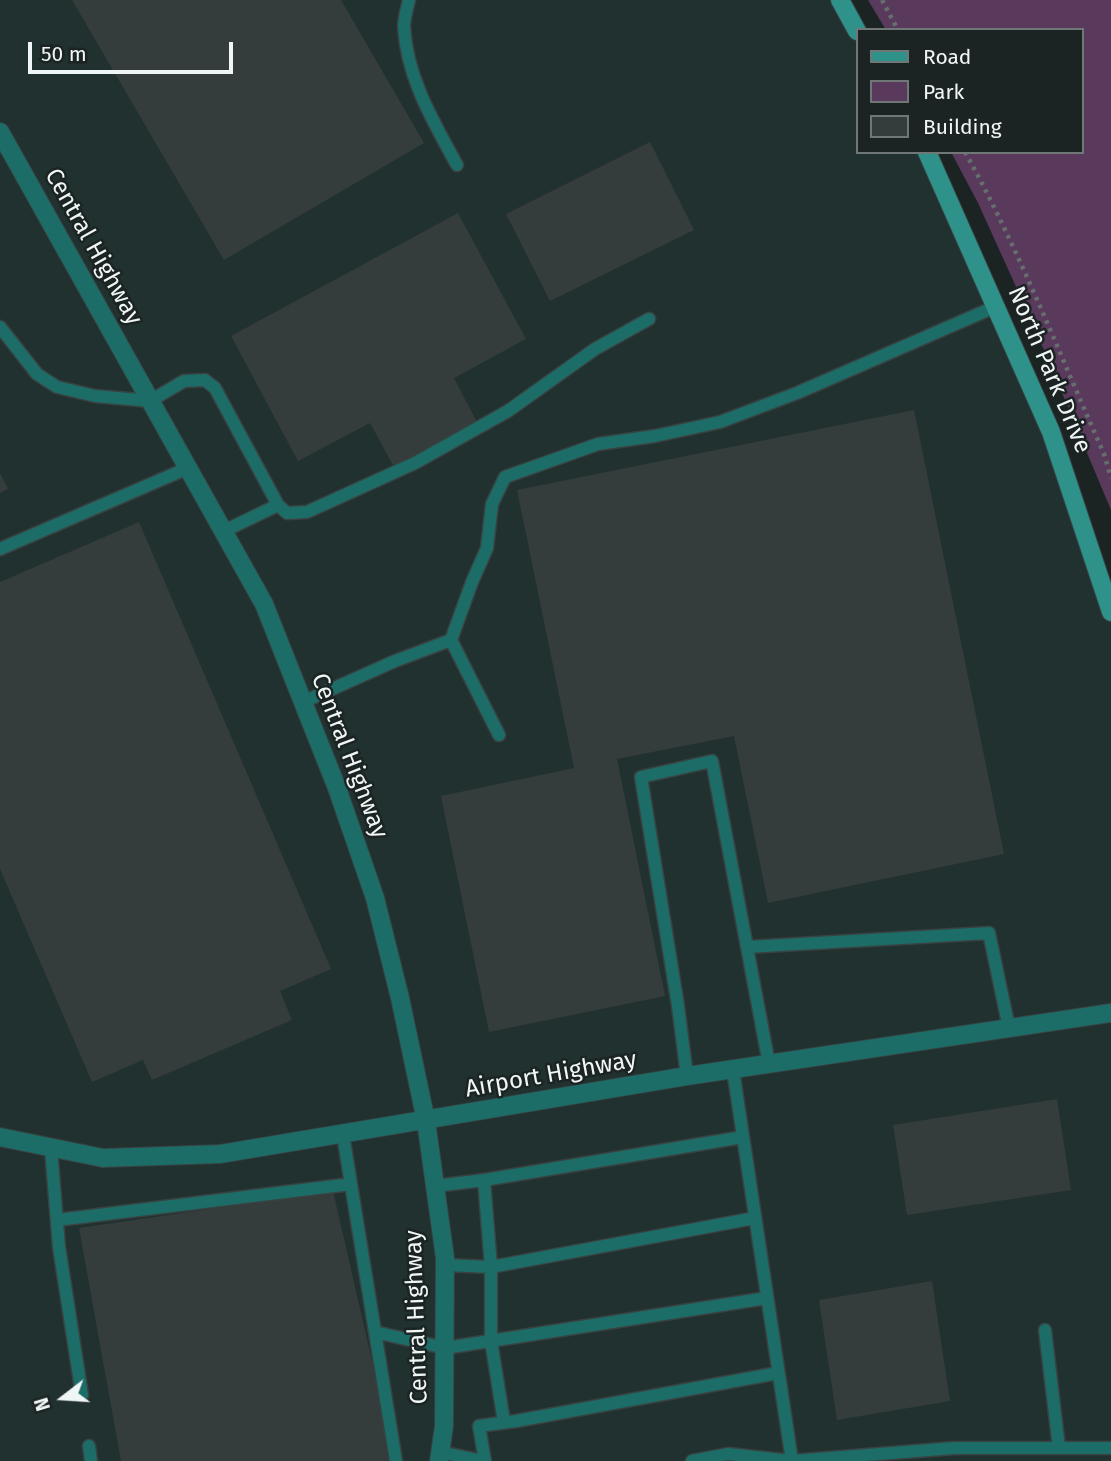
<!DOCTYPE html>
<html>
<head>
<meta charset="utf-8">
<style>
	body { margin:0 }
	#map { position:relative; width:1111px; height:1461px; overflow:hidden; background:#1b2423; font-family:"Fira Sans",sans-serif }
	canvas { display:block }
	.legend { position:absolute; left:856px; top:28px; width:228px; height:126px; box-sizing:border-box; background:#1b2423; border:2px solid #707877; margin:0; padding:9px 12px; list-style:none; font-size:21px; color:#f0f6f6 }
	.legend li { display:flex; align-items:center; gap:14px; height:35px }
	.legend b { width:35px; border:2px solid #707877 }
	.north { position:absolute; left:28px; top:1363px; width:70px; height:70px; -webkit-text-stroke:5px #1b2423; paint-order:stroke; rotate:253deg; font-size:19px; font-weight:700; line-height:28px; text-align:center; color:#f0f6f6 }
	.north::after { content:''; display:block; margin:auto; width:24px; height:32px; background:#f0f6f6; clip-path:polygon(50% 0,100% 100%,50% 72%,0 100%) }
	.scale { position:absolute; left:28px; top:42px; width:205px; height:32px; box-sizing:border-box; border:4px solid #f0f6f6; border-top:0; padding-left:9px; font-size:21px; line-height:24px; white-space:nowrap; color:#f0f6f6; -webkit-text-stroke:5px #1b2423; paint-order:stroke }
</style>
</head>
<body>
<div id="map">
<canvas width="1111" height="1461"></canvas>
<ul class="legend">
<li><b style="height:9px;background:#2e928b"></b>Road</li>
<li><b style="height:19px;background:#593a5c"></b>Park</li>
<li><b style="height:19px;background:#343d3c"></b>Building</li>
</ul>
<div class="north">N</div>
<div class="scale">50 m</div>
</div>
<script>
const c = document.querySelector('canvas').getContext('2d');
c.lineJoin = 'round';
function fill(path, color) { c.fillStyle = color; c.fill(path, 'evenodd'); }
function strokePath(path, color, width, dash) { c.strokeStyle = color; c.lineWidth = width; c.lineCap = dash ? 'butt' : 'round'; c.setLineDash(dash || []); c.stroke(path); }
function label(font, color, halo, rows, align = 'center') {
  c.font = font + ' "Fira Sans",sans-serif'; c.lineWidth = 5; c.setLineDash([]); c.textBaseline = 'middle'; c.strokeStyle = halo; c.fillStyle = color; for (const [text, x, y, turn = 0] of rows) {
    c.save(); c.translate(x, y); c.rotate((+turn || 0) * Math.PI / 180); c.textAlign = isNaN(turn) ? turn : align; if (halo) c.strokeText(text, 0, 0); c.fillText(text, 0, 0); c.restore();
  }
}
const built = new Path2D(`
	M0,0H840L857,31V152H927L997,306L1111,612V1461H0Z`);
const green = new Path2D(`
	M868,0H1111V510L1033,324L978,203L951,152H1081V30H886Z`);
const building = new Path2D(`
	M72,0H341L424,143L224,260Z
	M650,142L694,230L550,301L506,214Z
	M458,213L526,339L454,378L477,422L394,467L370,423L298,461L231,336Z
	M914,410L1004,854L768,903L734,736L617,759L665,996L489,1032L441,796L574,768L517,490Z
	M0,473L8,489L0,493Z
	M139,522L331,969L280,991L292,1020L152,1080L143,1060L92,1082L0,869V582Z
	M1057,1099L1071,1190L907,1215L893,1125Z
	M333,1191L395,1461H121L79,1228Z
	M932,1281L950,1401L837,1420L819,1300Z`);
const path = new Path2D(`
	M882,0L898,30
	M965,152C1019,249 1059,353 1104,454L1111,478`);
const lane = new Path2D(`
	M409,0C407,9 404,18 404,27C407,78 433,121 457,165
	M0,327L37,374L57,387L95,396L150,401L184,381L205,380L215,388L278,505L287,513L307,512L415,463L508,411L595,349L649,319
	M224,531L278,505
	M0,549L188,468
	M451,640L472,582L487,548L492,504L505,477L598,444L655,436L720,422L797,393L997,306
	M303,702L395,661L451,640L499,735
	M747,947L989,933L1009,1028
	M733,1070L792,1461L954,1448H1111
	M687,1076L678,1006L641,777L712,761L769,1064
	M343,1135L396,1461
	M51,1149L59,1247L82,1395
	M435,1186L484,1180
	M57,1220L351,1184
	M445,1265L491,1267L755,1218
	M1045,1330L1059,1448
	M375,1332L445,1348L767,1298
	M504,1422L491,1341V1267L484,1180L743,1137
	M89,1446L91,1461
	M440,1452L483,1461
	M485,1461L479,1426L516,1421L778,1373
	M692,1461L728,1454L792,1461`);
const street = new Path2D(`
	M0,132L264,604L337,788L375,898L400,998L426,1121L445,1258L444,1426L439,1461
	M0,1137L103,1158L220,1154L687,1076L1111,1013`);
const secondary = new Path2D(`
	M840,0L857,31
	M927,152L1051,432L1111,612`);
const streetNames = [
	["Central Highway",93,247,61],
	["North Park Drive",1049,370,67],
	["Central Highway",349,756,69],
	["Airport Highway",551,1075,-10],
	["Central Highway",417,1317,-92]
];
fill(built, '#20312f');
fill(green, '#593a5c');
fill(building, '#343d3c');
strokePath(lane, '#394141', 15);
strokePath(street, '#394141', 20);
strokePath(secondary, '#394141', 20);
strokePath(path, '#666e6e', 4.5, [3.5, 5]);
strokePath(lane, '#1c6c67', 12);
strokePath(street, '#1c6c67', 18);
strokePath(secondary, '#2e928b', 18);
label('24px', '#f0f6f6', '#1b2423', streetNames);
</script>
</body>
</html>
